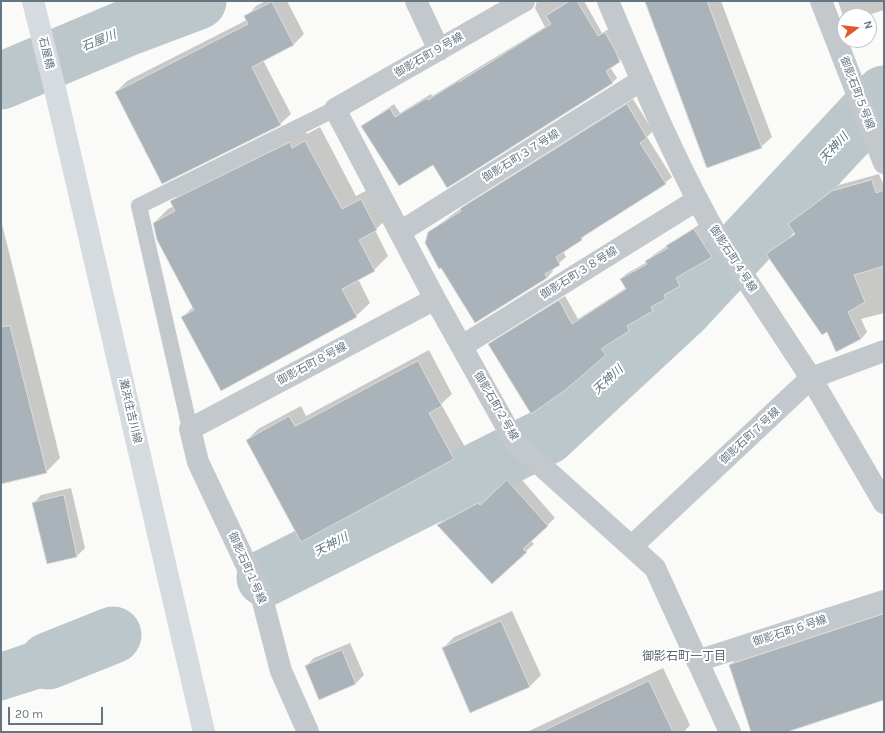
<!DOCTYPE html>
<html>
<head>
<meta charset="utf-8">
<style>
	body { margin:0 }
	#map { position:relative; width:885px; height:733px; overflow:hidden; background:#fafaf8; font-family:Karla,sans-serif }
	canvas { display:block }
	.frame { position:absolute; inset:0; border:2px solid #657683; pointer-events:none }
	.north { position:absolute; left:837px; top:8px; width:40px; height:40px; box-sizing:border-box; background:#fff; border:1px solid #c1c8cd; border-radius:50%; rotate:75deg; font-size:11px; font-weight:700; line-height:16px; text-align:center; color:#657683 }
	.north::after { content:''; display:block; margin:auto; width:14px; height:18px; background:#e4572e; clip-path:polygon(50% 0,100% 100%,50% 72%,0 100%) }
	.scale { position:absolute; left:8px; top:707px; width:95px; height:18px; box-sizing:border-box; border:2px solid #657683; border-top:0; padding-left:5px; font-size:12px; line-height:14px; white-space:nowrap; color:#657683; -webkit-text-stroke:3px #fff; paint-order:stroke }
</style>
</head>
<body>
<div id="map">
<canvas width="885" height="733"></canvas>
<div class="frame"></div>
<div class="north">N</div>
<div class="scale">20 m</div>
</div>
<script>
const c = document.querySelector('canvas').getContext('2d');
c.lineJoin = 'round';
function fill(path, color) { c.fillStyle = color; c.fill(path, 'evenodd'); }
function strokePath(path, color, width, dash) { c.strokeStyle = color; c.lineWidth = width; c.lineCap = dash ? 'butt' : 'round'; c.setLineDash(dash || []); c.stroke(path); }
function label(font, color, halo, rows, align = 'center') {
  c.font = font + ' Karla,"Noto Sans JP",sans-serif'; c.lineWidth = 4; c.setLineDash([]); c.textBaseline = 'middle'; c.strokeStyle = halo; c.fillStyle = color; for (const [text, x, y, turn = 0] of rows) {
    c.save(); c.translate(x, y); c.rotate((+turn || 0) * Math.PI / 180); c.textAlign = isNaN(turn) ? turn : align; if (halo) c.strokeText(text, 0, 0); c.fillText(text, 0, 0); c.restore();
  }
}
const water = new Path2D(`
	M42,638L55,684L1,701V652Z`);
const shadow = new Path2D(`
	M266,1H287L304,34L293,45L263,60L291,114L280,124L116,92L127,81L247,20L246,17L256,6Z
	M537,1H584L602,33L609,29L624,57L610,67L617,78L613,82L447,187L433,164L362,126L394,104L400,113L431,94L432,96L545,27L535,8Z
	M646,1H721L772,137L761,147Z
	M838,1H884V10L865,16H845V22Z
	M633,99L653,131L647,137L672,177L665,183L588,232L582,239L563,251L566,257L552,269L553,271L547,278L429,232L468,203Z
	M320,127L356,196L375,186L391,215L375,230L388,256L374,270L358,279L370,303L356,316L183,317L193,307L154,223L168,209L174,206L172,201L186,187L304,129L307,134Z
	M879,174L884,186V313L861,319L867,332L861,339L827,331L767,255L796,233L789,224L796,218L839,185Z
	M1,220L60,458L46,472L1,483Z
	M700,224L716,251L711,256L682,274L685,280L680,285L670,291L671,292L657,303L658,305L652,310L632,322L634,324L629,330L607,344L611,349L564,391L490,345L495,339L565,296L578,319L626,288L621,279L626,274L647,262L652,256Z
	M429,350L452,394L441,404L465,447L454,458L301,540L247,440L258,429L301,406L306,416Z
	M516,473L555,518L531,541L534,544L526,551L438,525L446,517L486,496L488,498Z
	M71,488L85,548L77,556L47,562L34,503L41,495Z
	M884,606V699L784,732H752L730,665L744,651Z
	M512,611L541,675L530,686L443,648L454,637Z
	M350,643L364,675L356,683L319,698L306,666L314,658Z
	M663,668L690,725L684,732H527Z`);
const river = new Path2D(`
	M1,81L129,27L198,1
	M265,578L547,436L683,310L884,94
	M48,661L113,635`);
const building = new Path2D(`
	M570,1H577L598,36L605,32L616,52L620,62L606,71L613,83L447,188L433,165L399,186L361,126L390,108L395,117L427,98L428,100L458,81L459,82L551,24L546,16Z
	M645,1H707L762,148L707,168Z
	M272,2L294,45L252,67L281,125L162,184L115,92L248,24L244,16Z
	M627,104L647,138L640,143L666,184L581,238L582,240L556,257L560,265L545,274L547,278L475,323L441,268L439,269L425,243L428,232L461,211L460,209Z
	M305,141L342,209L361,199L377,230L359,240L375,271L342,289L357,317L221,391L181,317L194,310L157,240L153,223L175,211L170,201L290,142L292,148Z
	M872,180L876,193L884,190V266L854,275L865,302L848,312L861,339L836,352L827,332L822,335L766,254L795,234L788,224L832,191Z
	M694,229L712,257L676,278L680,286L664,295L666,299L651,307L653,311L627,326L629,331L601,349L606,355L564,391L531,414L488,344L559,300L572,324L626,289L620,279L647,264L645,261L668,248L666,246Z
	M10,326L47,473L1,484V327Z
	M418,361L442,406L429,413L454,459L301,542L246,440L289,416L295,426Z
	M507,480L548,526L523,549L527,552L492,584L437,525L478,503L480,505Z
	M64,495L77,557L47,564L32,503Z
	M884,614V700L787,732H751L729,665Z
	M501,621L530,687L470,713L442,648Z
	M342,650L356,684L319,700L305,666Z
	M649,681L673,732H541Z`);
const lane = new Path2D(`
	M723,246L740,270
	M190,429L139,206L335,109`);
const street = new Path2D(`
	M416,1L439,50
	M524,1L335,109L435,299L515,442L655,568L730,732
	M608,1C643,84 677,168 723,246
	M821,1L884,163
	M400,232L642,80
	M740,270L811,378L884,503
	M462,346L697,200
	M632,546L811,378L884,351
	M697,661L884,601
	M308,732L281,671L262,598L198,462L190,429L435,299`);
const secondary = new Path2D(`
	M33,1L55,89L204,732`);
const streetNames = [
	["石屋橋",46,53,76],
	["御影石町９号線",429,55,-30],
	["御影石町５号線",857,93,69],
	["御影石町３７号線",521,156,-32],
	["御影石町４号線",733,259,57],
	["御影石町３８号線",579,273,-32],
	["御影石町８号線",312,364,-28],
	["御影石町２号線",496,406,60],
	["灘浜住吉川線",130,411,77],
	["御影石町７号線",750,436,-43],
	["御影石町１号線",247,568,66],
	["御影石町６号線",790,631,-18]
];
const waterNames = [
	["石屋川",99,41,-22],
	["天神川",834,148,-47],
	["天神川",608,380,-43],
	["天神川",331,545,-27]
];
const neighbourhoodNames = [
	["御影石町一丁目",684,657]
];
fill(water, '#bbc7cb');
fill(shadow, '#0003');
strokePath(river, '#bbc7cb', 57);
fill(building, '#aab3b9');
strokePath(building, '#dcdcda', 1);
strokePath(lane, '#c3c8cc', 16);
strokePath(street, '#c3c8cc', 22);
strokePath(secondary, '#d6dbdf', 22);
label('11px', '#657683', '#fff', streetNames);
label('italic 12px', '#60757c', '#fff', waterNames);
label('12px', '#57646e', '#fff', neighbourhoodNames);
</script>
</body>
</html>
